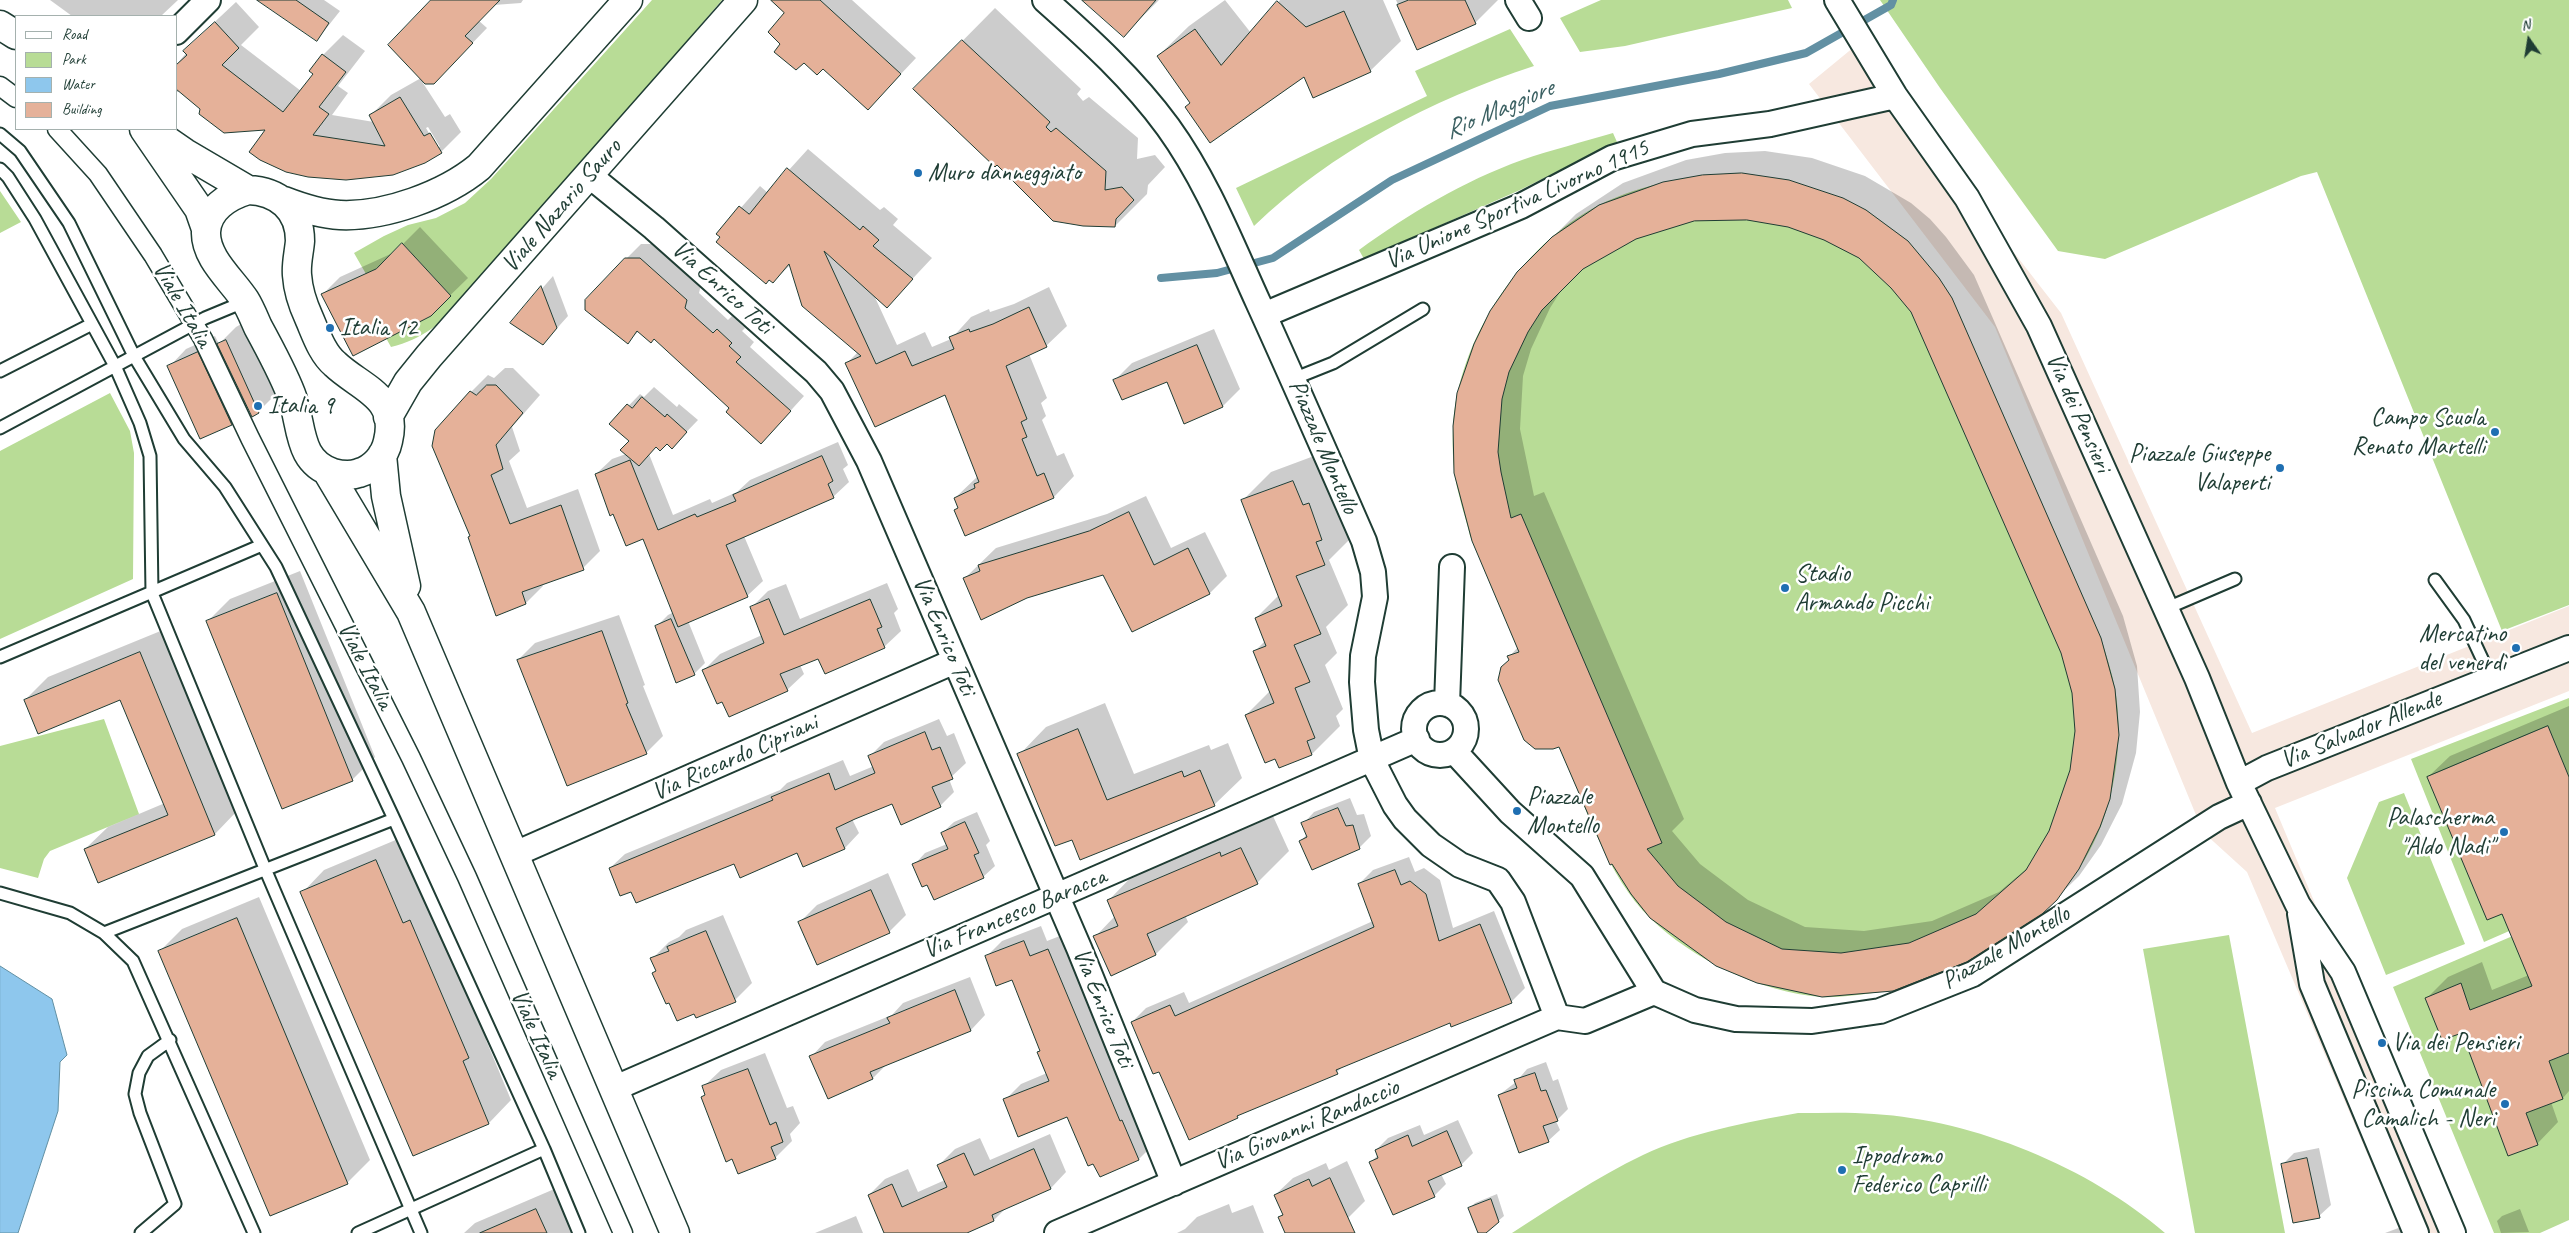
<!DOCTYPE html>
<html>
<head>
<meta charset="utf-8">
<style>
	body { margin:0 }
	#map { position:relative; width:2569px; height:1233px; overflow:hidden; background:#fff; font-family:Caveat,sans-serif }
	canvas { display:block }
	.legend { position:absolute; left:15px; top:15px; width:162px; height:115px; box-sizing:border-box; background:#fff; border:1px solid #a5b1ae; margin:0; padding:6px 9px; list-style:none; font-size:15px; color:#1f3d34 }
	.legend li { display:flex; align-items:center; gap:10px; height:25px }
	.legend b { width:25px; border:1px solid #a5b1ae }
	.north { position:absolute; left:2504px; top:15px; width:50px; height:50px; -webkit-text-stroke:4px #fff; paint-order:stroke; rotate:347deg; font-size:14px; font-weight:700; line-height:20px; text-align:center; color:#1f3d34 }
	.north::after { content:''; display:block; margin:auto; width:18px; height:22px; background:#1f3d34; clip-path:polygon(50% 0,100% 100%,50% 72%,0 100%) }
</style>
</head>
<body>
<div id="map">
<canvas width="2569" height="1233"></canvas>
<ul class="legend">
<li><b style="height:6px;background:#fff"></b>Road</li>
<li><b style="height:14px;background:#b8dc96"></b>Park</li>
<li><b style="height:14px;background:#8ec7ed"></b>Water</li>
<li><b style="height:14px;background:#e5b199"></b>Building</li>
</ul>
<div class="north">N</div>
</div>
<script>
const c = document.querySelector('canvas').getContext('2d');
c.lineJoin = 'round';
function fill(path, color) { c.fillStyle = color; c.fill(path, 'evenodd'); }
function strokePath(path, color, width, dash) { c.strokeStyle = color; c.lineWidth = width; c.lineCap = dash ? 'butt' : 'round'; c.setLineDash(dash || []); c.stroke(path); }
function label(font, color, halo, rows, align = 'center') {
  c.font = font + ' Caveat,sans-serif'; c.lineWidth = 5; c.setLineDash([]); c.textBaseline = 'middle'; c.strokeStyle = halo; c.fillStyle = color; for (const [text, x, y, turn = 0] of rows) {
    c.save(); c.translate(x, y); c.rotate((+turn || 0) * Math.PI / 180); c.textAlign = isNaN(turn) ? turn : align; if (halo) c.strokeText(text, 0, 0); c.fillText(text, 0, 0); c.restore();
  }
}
const built = new Path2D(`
	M1854,47L2061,313L2252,733L2569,606V691L2275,808L2453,1233H2401L2247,872L2203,832L1995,327L1809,84Z`);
const green = new Path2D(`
	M652,0H722L464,302C439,324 423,339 391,347L386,338L431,316L451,296L402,243L376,269L366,274L354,253L384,236L408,225L436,218L465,203L491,179Z
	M1601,0H1788L1792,8L1625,46L1580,52L1560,18Z
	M1880,0H2569V605L2502,631L2317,172L2301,176L2105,259L2058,251L1940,88Z
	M1510,29L1534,66C1431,100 1332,151 1254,226L1236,188L1427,96L1415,71Z
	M1613,133L1617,142L1520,190L1364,259L1359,250C1408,214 1464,181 1522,160C1551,150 1583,142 1613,133Z
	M1742,173L1866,210L1908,241L1939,278L1952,298L2101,638C2106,655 2112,672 2115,689C2123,733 2117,785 2101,826C2064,920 1971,981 1873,993C1856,995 1838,998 1821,997C1761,992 1693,960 1650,918C1608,877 1586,808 1563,755C1532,682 1501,609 1470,536C1467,522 1462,509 1459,495C1453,473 1452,450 1453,428C1457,340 1521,245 1599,205C1644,183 1693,175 1742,173Z
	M0,191L21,222L0,233Z
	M110,393L130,431L134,453L133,579L0,639V451Z
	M2569,698V905L2484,942L2411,759Z
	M104,719L139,814L50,851L44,859L38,878L0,868V746Z
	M2404,793L2465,944L2386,975L2347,878L2379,802Z
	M2569,912V1220L2540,1233H2494L2393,987Z
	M2229,935L2285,1233H2195L2143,949Z
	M1798,1113C1823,1113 1849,1112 1874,1114C1974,1120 2089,1167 2165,1233H1512C1554,1206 1597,1177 1643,1155C1689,1133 1748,1122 1798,1113Z`);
const water = new Path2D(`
	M0,966L52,999L67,1055L60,1062L58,1111L18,1233H0Z`);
const shadow = new Path2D(`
	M50,0H178L161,16H72Z
	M259,0H324L340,11L317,40Z
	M432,0H523L521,3L494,5L478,20L487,28L434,83H423L445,117L450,114L461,132L441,152L392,174L366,178H325L268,128L201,108L183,92H176V65L205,31L236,2L259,27L241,45L301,91L315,74L323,55L343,35L365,51L338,86L348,93L332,115L374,122L371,115L391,95L421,78ZM428,127L440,147H437L426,128Z
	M796,0H852L916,58L883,93L781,44Z
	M1084,0H1159L1124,35Z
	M1225,0L1251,33L1280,0H1383L1401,41L1370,71L1304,75L1191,103L1158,56L1189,26Z
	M1396,0H1498L1475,23L1417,48Z
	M995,8L1081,89L1077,94L1083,101L1089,97L1138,138L1137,159L1155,155L1165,167L1148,185L1147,194L1115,226L997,163L915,89Z
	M808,149L880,210L884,207L898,219L893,225L932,258L887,306L873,293L897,345L925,332L932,347L951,339L971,317L989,309L990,312L1014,304L1049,287L1067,326L1046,346L1029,354L1047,398L1041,403L1046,416L1042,420L1057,456L1064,453L1074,476L1054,497L966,535L955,511L959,507L955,498L978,476L945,393L847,363L858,352L791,264L773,282L718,234L760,186L768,193Z
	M1765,151L1812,158L1865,176L1911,203L1930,219L1946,237L1974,275L2123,616L2137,666L2140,712L2136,753L2122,804L2101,845L2079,876L2040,914L1757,982L1560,745L1536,747L1528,744L1499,680L1510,660L1509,657L1518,647L1473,541L1460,495L1455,450L1518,272L1576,214L1623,183L1686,160L1725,153ZM1747,218L1788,226L1824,238L1860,257L1892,287L1912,311L2062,652L2074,693L2076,731L2071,770L2050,831L2031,865L1999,892L1932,921L1864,931L1805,927L1748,900L1700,864L1672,831L1684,819L1544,492L1534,496L1520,429L1523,376L1531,349L1550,308L1564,286L1582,268L1636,238L1694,220Z
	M420,227L468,278L430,315L323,294L340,277L395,252Z
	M641,244H655L701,285L699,293L728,320L732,316L745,328L742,331L754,342L750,347L804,396L761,443L731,408L654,338L639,331L627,342L626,259Z
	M553,276L568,316L543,344L512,323Z
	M243,323L275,395L258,412L248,407L231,424L169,367L186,349L215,336L219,344L236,327Z
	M1214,329L1240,389L1223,406L1168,381L1115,380L1132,363Z
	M505,368H513L540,395L512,427L520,451L509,461L527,508L578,489L600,551L583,568L542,584L543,586L526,603L497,614L471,536V392L488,375L494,378Z
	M654,387L677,407L679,404L698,420L672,447L667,443L656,446L649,454L673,515L710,499L712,503L737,492L750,480L838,442L848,465L843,469L849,482L833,497L744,536L763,581L747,596L688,621L705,663L694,674L657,626L668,615L674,612L644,537L596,474L612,459L626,454L630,441L611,424L640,394L644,397Z
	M1322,453L1353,536L1329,560L1348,605L1326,627L1337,653L1325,665L1343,709L1336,716L1340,726L1312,754L1280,767L1276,757L1246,715L1270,691L1254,652L1266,640L1256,618L1279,595L1243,500L1271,472Z
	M1146,496L1171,548L1205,532L1227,576L1210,593L1132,631L1104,573L965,578L996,548L1107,514Z
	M300,571L375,757L352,780L283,808L207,622L230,599Z
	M887,583L898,609L894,613L901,631L884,647L819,657L800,665L804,674L787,690L703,671L720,654L762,635L752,607L768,591L786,584L800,619Z
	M619,615L645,685L643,686L663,736L646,753L518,660L535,643Z
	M163,630L237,811L215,834L98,881L85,849L108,827L165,803L121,698L25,700L48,677Z
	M1105,703L1134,774L1209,745L1211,750L1228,743L1242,778L1214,805L1073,838L1019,755L1046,727Z
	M2569,706V1091L2563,1098L2551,1102L2558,1122L2537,1144L2462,1031L2427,998L2448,977L2482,962L2492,990L2529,975L2503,912L2428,777L2450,756Z
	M939,719L947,736L954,733L966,763L949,779L954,792L940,806L892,802L852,819L859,833L845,848L804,866L798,852L734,863L632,890L610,868L625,854L780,790L787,783L843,760L850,776L874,766L870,756L884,742Z
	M1350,798L1357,815L1364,814L1371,836L1359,848L1301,841L1307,834L1303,824L1314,812Z
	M977,812L990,841L986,845L995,866L983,877L928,883L914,865L925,853L947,844L942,833L954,822Z
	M1273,816L1289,851L1257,883L1185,915L1188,922L1156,954L1095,937L1115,916L1108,901L1140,868L1252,821L1254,825Z
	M398,839L425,902L433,898L491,1034L486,1040L511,1100L489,1123L413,1155L302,893L324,870Z
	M1409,857L1415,872L1424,868L1440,880L1453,928L1494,911L1525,988L1511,1002L1451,1021L1343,1066L1337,1072L1242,1112L1237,1117L1159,1070L1132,1022L1146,1008L1184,992L1189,1003L1373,921L1359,884L1373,870Z
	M888,873L906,915L889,932L800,922L817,905Z
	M259,897L370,1160L347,1183L160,951L182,929Z
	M723,915L752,983L735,1000L694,1012L654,973L657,970L652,959L669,942L679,937L686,930Z
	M1041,926L1047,941L1065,934L1155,1143L1139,1159L1100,1176L1067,1116L1005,1100L1021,1084L1047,1073L1041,1050L1012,978L986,957L1002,941Z
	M970,977L985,1015L971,1030L888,1063L873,1078L829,1097L811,1057L825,1042L892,1015L903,1003Z
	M765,1053L787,1108L793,1106L800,1123L790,1134L792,1141L775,1158H732L702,1098L706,1094L703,1087L721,1070Z
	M1546,1062L1553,1081L1558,1079L1568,1109L1556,1121L1560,1130L1548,1141L1499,1095L1516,1082L1527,1069Z
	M1458,1120L1473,1153L1461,1165L1441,1174L1446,1184L1434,1196L1371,1162L1378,1155L1376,1150L1388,1138L1420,1125L1424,1135Z
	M1050,1134L1066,1172L1051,1188L1007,1207L994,1220L964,1233H886L869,1195L885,1179L908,1169L918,1192L945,1180L939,1165L955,1149L980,1138L990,1160Z
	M2319,1148L2331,1205L2319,1216L2282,1165L2294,1153Z
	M1347,1161L1365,1201L1348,1218L1316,1233H1286L1279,1217L1284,1213L1275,1195L1293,1178L1326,1163L1329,1170Z
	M559,1187L579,1233H464L475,1223Z
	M1497,1194L1504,1216L1484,1233H1479L1469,1209L1475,1203Z
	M1229,1204L1232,1213L1253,1205L1264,1233H1177L1185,1229L1197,1217Z
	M2520,1209L2529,1232L2501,1233L2497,1221L2502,1216Z
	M856,1216L863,1233H815Z
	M2420,1220L2426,1233H2385Z`);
const stream = new Path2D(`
	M1161,278L1217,273L1273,258L1392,180L1550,106L1719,74L1806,53L1891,5L1893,0`);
const building = new Path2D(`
	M257,0H296L329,23L317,41Z
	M431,0H500L465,36L473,43L434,84H425L388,45Z
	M771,0H820L901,74L868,110L823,69L817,75L804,63L796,70L774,52L780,44L768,32L784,13Z
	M1082,0H1156L1124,37Z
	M1409,0H1465L1476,24L1417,50L1397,5Z
	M1277,1L1306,27L1344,11L1371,72L1313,98L1304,77L1210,143L1185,107L1190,103L1157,56L1195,29L1221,65Z
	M215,22L239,48L222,65L283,112L313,74L309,71L322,54L346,72L319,107L329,114L313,135L385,146L369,115L400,97L424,136L430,133L442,153L425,163L393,175L346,180L308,177L286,172L260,160L249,152L265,130L224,133L199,114L200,109L176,89V65L187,55L183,51Z
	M962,40L1050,122L1046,127L1051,132L1056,128L1106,171L1105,190L1122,187L1134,200L1116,219L1115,227L1083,226L1053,221L997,165L995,167L913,89Z
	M787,168L860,230L863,226L879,240L873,246L913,279L887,308L824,251L876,364L905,351L912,366L954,349L949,337L969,329L970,332L993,324L1029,307L1047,347L1006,366L1027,419L1021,422L1027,437L1022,439L1037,476L1044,473L1054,498L965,536L954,510L958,508L954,498L975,488L974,484L979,482L945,395L875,427L845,363L861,356L802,306L789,264L773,283L769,280L766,284L716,242L720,237L716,234L739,206L749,214Z
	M1742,173L1789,180L1843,198L1866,210L1908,241L1939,278L1952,298L2101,638L2115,689L2119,735L2110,799L2100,827L2079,869L2057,900L2041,915L1967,962L1893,991L1822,997L1757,983L1716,966L1650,918L1631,894L1612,864L1610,865L1559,747L1553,749H1535L1524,740L1498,680L1501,667L1509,660L1507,656L1519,652L1472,541L1454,473L1453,426L1457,393L1474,344L1490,311L1517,272L1552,237L1599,205L1663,182L1702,175ZM1747,220L1788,227L1824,240L1859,258L1891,288L1911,312L2061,653L2072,693L2075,731L2070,770L2049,831L2026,870L1976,914L1909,943L1841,953L1782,949L1726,922L1678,886L1647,849L1662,843L1521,514L1511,518L1501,472L1498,452L1502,399L1509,372L1528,332L1542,310L1583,269L1636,239L1694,221Z
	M402,243L451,296L431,316L353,356L321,294L376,269Z
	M625,258H640L687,300L685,308L713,333L717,329L732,343L729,346L741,357L736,362L791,411L761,444L726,412L729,408L654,339L651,343L637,331L628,344L585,310V300Z
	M541,286L557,328L543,345L510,323Z
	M226,340L259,413L252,417L217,344Z
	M1197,345L1223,407L1184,424L1167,382L1122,400L1113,380Z
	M198,352L232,425L200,439L167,366Z
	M487,385H496L523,413L496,445L503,469L491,475L510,524L561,505L584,570L522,592L526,604L496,616L468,537L470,536L432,446L435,430L470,391L476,395Z
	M642,397L665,417L667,414L687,432L672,449L667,444L660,451L656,447L639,466L620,450L629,441L609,424L627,404L632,408Z
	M822,456L833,481L828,484L834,498L726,545L748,597L678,627L643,539L626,546L613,514L610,516L595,474L630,460L658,530L695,514L697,517L736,501L733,495Z
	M1293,481L1303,505L1309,503L1322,540L1316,542L1325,565L1296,576L1321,634L1294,645L1310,682L1295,688L1315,738L1307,741L1312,755L1279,768L1275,759L1265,763L1245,715L1274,703L1253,651L1266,646L1255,618L1282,606L1241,500Z
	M1129,512L1154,565L1188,548L1210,594L1132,632L1103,575L1027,598L981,620L963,578L980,571L978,565L1089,531Z
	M277,593L353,781L282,809L206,621Z
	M769,599L784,635L870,599L882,627L877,629L885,648L825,674L818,659L780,674L788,691L729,717L722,702L717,704L702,670L764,643L750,607Z
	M671,619L695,675L676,683L655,626Z
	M602,631L628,703L626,704L647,754L567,786L517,660Z
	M140,652L215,835L98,883L84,849L168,815L120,700L38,734L24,700Z
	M2548,726L2569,777V1053L2549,1061L2563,1099L2526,1113L2538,1145L2508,1156L2462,1033L2442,1040L2425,998L2461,983L2470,1010L2532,986L2502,914L2487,920L2427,777Z
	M1078,729L1107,800L1182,771L1184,777L1200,770L1215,806L1080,860L1072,840L1055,846L1017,754Z
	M925,732L932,750L940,747L953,779L932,787L941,807L901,825L892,804L855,819L836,828L845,849L803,867L797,853L740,878L734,864L636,903L631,892L620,896L609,868L773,800L771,797L829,773L835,790L875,773L868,756Z
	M1338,808L1346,826L1353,825L1360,849L1312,870L1299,841L1307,837L1301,823Z
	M965,822L979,853L974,855L984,878L934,900L927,885L922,887L912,864L948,849L941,833Z
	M1241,848L1258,884L1147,934L1156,955L1111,976L1093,936L1118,926L1107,900L1220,852L1221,856Z
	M376,860L403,923L410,920L469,1058L463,1061L489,1124L413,1156L300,892Z
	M1395,870L1401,885L1410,881L1426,894L1439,941L1480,924L1512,1003L1451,1027L1450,1023L1336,1070L1338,1074L1237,1116L1238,1118L1189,1140L1159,1072L1153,1074L1131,1022L1170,1005L1175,1016L1374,927L1358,884Z
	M871,890L890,933L817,965L798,922Z
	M237,918L348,1184L270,1216L158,951Z
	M706,931L736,1002L696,1018L694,1014L677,1021L669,1003L666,1004L652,973L656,971L650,958L669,951L667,947Z
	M1024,941L1030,956L1048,949L1120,1121L1122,1120L1139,1160L1100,1177L1093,1164L1088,1166L1067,1117L1018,1137L1003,1099L1049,1081L1037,1052L1040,1051L1012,980L996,986L985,956Z
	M955,990L971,1031L870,1072L873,1079L828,1099L809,1056L890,1023L887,1018Z
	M748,1069L770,1125L776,1122L783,1142L771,1147L776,1159L738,1174L732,1159L726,1162L701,1097L705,1095L702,1086Z
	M1535,1073L1541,1091L1546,1090L1558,1121L1543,1126L1549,1142L1519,1153L1498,1095L1517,1088L1514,1080Z
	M1447,1131L1462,1166L1428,1181L1435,1197L1393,1215L1369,1162L1378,1158L1375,1150L1408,1135L1412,1146Z
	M1034,1149L1051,1189L992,1215L994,1221L967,1233H884L868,1195L892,1184L902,1207L947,1187L937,1165L964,1153L974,1175Z
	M2307,1158L2320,1218L2293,1223L2281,1164Z
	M1330,1178L1355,1233H1285L1278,1217L1283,1215L1274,1195L1309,1179L1312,1186Z
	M1491,1199L1499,1222L1486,1233H1478L1468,1208Z
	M536,1209L547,1233H480Z`);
const service = new Path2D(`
	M0,134L20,151L69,223L134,356L184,439L225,487L276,567L394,819L544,1149L579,1233
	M0,169L8,177L35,219L115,366L140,423L150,456L152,593L266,871L421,1233
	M0,371L92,324
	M1293,379L1333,363L1423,309
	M0,428L205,318L246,301
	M2435,580L2464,620L2491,678
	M2165,609L2235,579
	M0,657L262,545
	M0,893L70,913L104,933L133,961L254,1233
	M104,933L394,819
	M141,1233L175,1204L140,1113L135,1094L139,1073L148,1056L170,1040
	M358,1233L544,1149`);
const pedestrian = new Path2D(`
	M0,86L16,98
	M57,129L98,174L153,255L203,339L250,438L411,758L467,877L623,1233`);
const minor = new Path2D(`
	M1045,0C1089,39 1133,79 1168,127C1207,181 1231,243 1258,302C1294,381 1329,461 1364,541L1373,572L1375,597L1363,656L1362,682L1366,730L1372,760L1395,805L1405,819L1431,845L1460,865L1498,880L1513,902L1557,1017
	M1518,0L1529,18
	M1837,0L1895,96L1967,198L2039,326L2197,678L2239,783L2298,905L2343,972L2453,1233
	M176,32L208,0
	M590,176L654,228L816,372L832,391L869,461L1079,948L1174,1183
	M1264,315L1521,206L1612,158L1692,134L1770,124L1895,96
	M1414 729a26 26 0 1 1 52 0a26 26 0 1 1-52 0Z
	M1447,704L1452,567
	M1454,751L1510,812L1582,876L1654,992
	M2239,783L2267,768L2569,648
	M515,854L955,661
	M2300,914L2312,984L2416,1233
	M1557,1017L1585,1021L1654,992L1695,1010L1736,1019L1812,1021L1880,1011L1973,974L2219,817L2249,803
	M613,1089L1417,739
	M1057,1233L1557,1017`);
const secondary = new Path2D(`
	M0,25L16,35
	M144,129L199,209L206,229
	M156,133L185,153L248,190
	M248,190C278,191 300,209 300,241C299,253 296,263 297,275C298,290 303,305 309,318C316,334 322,353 335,364C360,388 399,396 388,441C385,456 373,469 359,473C351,476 341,475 333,473C296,461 303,424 291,394C282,371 270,349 258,327C254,318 250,308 245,300C232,280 205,258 206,232C207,209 228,196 248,190Z
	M284,201C302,208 321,214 340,215C385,217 445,195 479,167L628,0
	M388,417L408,382L429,356L743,0
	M382,455L386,496L406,586
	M327,471L411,612L675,1233`);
const markers = [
	[918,173,5,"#1f6fb2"],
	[330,328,5,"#1f6fb2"],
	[258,406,5,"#1f6fb2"],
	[2495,432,5,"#1f6fb2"],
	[2280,468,5,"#1f6fb2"],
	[1785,588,5,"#1f6fb2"],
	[2516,648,5,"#1f6fb2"],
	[1517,811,5,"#1f6fb2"],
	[2504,832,5,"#1f6fb2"],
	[2382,1043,5,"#1f6fb2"],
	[2505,1104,5,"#1f6fb2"],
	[1842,1170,5,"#1f6fb2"]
];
const poiNames = [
	["Muro danneggiato",928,173],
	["Italia 12",340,328],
	["Italia 9",268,406],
	["Campo Scuola",2485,418,"right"],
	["Renato Martelli",2485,447,"right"],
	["Piazzale Giuseppe",2270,454,"right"],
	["Valaperti",2270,483,"right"],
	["Stadio",1795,574],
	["Armando Picchi",1795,603],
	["Mercatino",2506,634,"right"],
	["del venerdì",2506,663,"right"],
	["Piazzale",1527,797],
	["Montello",1527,826],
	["Palascherma",2494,818,"right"],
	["\"Aldo Nadi\"",2494,847,"right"],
	["Via dei Pensieri",2392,1043],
	["Piscina Comunale",2495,1090,"right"],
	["Camalich - Neri",2495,1119,"right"],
	["Ippodromo",1852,1156],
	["Federico Caprilli",1852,1185]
];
const streetNames = [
	["Via Unione Sportiva Livorno 1915",1517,205,-24],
	["Viale Nazario Sauro",562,206,-49],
	["Via Enrico Toti",722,288,42],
	["Viale Italia",182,305,60],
	["Via dei Pensieri",2078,413,66],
	["Piazzale Montello",1323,447,67],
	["Via Enrico Toti",944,636,67],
	["Viale Italia",365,666,63],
	["Via Salvador Allende",2361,730,-22],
	["Via Riccardo Cipriani",735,758,-24],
	["Via Francesco Baracca",1015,914,-23],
	["Piazzale Montello",2006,948,-30],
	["Via Enrico Toti",1103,1008,68],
	["Viale Italia",536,1034,66],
	["Via Giovanni Randaccio",1307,1125,-23]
];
const waterNames = [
	["Rio Maggiore",1499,110,-23]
];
fill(built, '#f7e8e0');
fill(green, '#b8dc96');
fill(water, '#8ec7ed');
strokePath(water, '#6290a3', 1);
fill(shadow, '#0003');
strokePath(stream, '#6290a3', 8);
fill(building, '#e5b199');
strokePath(building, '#1f3d34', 1);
strokePath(service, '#1f3d34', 15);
strokePath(pedestrian, '#1f3d34', 21);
strokePath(minor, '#1f3d34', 28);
strokePath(secondary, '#1f3d34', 31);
strokePath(service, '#fff', 11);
strokePath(pedestrian, '#fff', 18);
strokePath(minor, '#fff', 24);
strokePath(secondary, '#fff', 28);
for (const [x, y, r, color] of markers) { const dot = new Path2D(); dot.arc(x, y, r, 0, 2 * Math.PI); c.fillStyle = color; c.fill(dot); strokePath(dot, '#fff', 2); }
label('25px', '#1f3d34', '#fff', poiNames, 'left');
label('25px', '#1f3d34', '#fff', streetNames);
label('italic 26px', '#3b6062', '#fff', waterNames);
</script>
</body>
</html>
